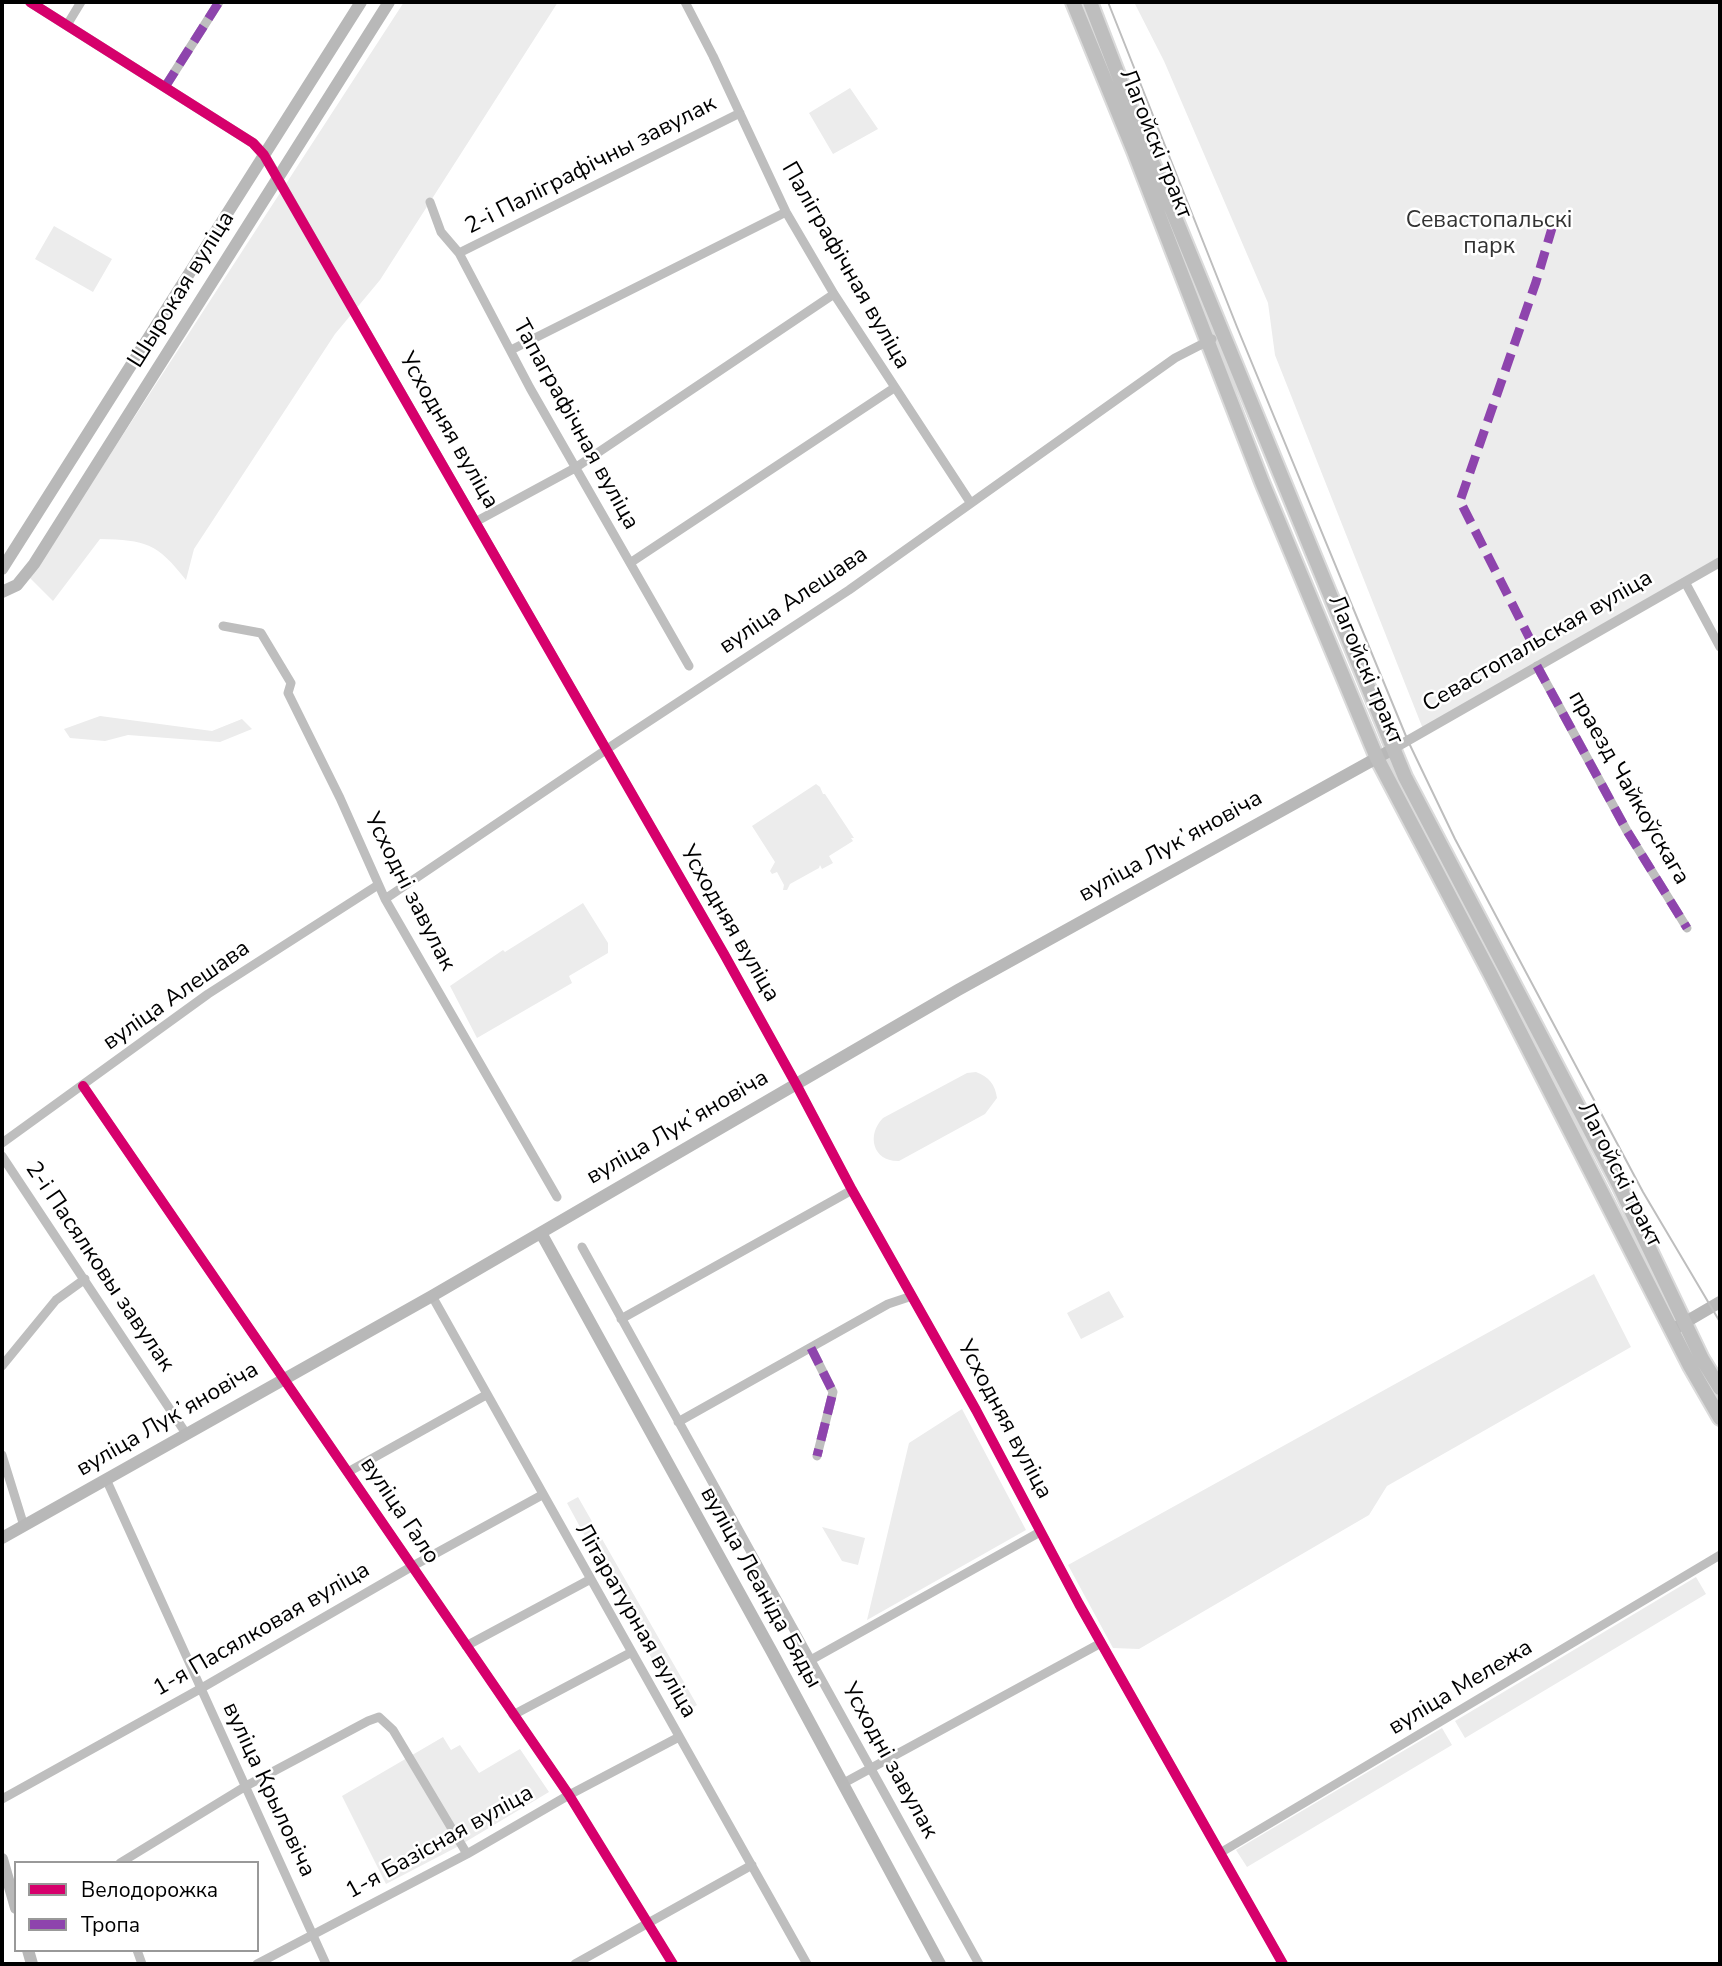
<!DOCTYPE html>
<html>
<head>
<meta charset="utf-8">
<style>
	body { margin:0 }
	#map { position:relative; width:1722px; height:1966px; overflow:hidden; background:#fff; font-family:"Nunito Sans",sans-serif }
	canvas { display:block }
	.frame { position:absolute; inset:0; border:4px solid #000; pointer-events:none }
	.legend { position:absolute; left:14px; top:1861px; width:245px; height:91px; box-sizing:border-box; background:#fff; border:2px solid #999; margin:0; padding:9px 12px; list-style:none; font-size:21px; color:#000 }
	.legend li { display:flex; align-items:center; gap:14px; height:35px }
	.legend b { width:35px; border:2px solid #999 }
</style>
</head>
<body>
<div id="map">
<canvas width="1722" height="1966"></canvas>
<div class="frame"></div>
<ul class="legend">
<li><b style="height:9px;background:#d6006c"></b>Велодорожка</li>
<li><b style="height:9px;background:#8e44ad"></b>Тропа</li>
</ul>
</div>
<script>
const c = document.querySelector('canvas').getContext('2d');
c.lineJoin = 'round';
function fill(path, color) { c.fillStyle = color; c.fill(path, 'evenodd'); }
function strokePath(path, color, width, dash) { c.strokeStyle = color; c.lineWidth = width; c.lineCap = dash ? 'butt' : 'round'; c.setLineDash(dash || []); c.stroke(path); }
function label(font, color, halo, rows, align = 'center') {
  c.font = font + ' "Nunito Sans",sans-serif'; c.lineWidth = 5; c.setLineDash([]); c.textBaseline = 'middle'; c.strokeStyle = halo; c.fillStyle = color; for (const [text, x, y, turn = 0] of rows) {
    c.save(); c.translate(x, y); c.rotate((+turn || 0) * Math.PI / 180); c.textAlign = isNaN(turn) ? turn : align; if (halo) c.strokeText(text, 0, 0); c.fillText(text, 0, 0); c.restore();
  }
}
const green = new Path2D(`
	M404,2H558L380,280L335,334L194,549L186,580C157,543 146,540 100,539L53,601L30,578Z
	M1134,2H1720V562L1423,729L1275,355L1268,303L1164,61Z
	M850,88L878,129L833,154L809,113Z
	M54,226L112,259L93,292L35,259Z
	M100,716L212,731L242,719L252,729L220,742L128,735L105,741L70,738L64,729Z
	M816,784L820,787L823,794H825L854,838H851L853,841L829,856L833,863L822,869L820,865L819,868L790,884L787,890H783L784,885L777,872L772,874L770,871L775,862L752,826Z
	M583,903L608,943V953L569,976L572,983L477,1038L450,986L503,950L505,952Z
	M976,1072C989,1077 995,1084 997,1098L985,1114L899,1161C873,1162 866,1135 883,1118L967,1073Z
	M1594,1274L1631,1347L1387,1486L1369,1515L1139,1649L1113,1648L1068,1565Z
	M1109,1291L1124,1317L1081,1339L1067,1313Z
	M962,1409L1026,1530L867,1620L909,1443Z
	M578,1497L697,1705L682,1714L567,1503Z
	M822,1527L865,1538L858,1565L842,1561Z
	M1696,1577L1706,1594L1465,1738L1455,1721Z
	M1442,1728L1452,1745L1247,1867L1236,1850Z
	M443,1737L451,1750L460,1745L479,1773L520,1749L549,1792L457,1847L386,1884L342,1796Z`);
const minor = new Path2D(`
	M685,2L713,56L786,212L834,294L970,502
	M67,25L81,2
	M165,87L219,2
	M278,178L724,954L796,1084L852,1190L976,1410L1079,1604L1283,1964
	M430,202L441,232L459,253L530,388L689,666
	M459,253L740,113
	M511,350L786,212
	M477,521L575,468L834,294
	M630,563L894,388
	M1685,582L1720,647
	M223,626L261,633L291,683L288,693L340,798L385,899L557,1197
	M1537,666L1627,831L1687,928
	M385,899L619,741L849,590L1175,358L1212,339
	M83,1086L569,1795L673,1964
	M2,1143L208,994L378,885
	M2,1156L187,1435
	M582,1247L979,1964
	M432,1296L807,1964
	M621,1319L852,1190
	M811,1348L833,1392L817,1456
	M2,1366L56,1300L85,1279
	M678,1422L888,1304L912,1296
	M2,1455L24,1526
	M348,1472L486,1395
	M106,1479L326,1964
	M466,1646L589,1580
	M809,1661L1040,1532
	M513,1715L630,1653
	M842,1784L1101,1643
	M2,1799L200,1689L411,1567L542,1495
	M1220,1853L1720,1555
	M120,1863L246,1786L368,1721L379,1717L393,1730L467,1854
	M137,1950L142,1964
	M257,1964L467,1854L569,1795L679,1737
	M575,1964L752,1865`);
const tertiary = new Path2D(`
	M30,2L253,143L264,155L278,178
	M1393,749L1720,562`);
const secondary = new Path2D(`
	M2,569L361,2
	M2,592L17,585L34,564L389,2
	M541,1233L772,1652L940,1964
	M1672,1330L1720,1302
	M2,1538L432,1296L958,990L1393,749
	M2,1859L16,1908
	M28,1950L32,1964`);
const primary = new Path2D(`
	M1073,2L1134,151L1262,482L1377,758L1491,975L1690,1366L1720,1418
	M1090,2L1144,142L1405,777L1619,1185L1702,1359L1720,1388`);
const tram = new Path2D(`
	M1108,2L1237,327L1408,741L1455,839L1643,1192L1720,1322`);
const quiet = new Path2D(`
	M165,87L219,2
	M1532,643L1460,501L1536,282L1555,218
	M1537,666L1627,831L1687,928
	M811,1348L833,1392L817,1456`);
const cycleway = new Path2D(`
	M30,2L253,143L264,155L724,954L796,1084L852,1190L976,1410L1079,1604L1283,1964
	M83,1086L569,1795L673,1964`);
const streetNames = [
	["Лагойскі тракт",1155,144,68],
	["2-і Паліграфічны завулак",591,166,-27],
	["Паліграфічная вуліца",845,266,60],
	["Шырокая вуліца",182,290,-58],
	["Тапаграфічная вуліца",575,425,61],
	["Усходняя вуліца",448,431,60],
	["вуліца Алешава",794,601,-34],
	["Севастопальская вуліца",1538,642,-30],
	["Лагойскі тракт",1365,670,67],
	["праезд Чайкоўскага",1628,788,60],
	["вуліца Лукʼяновіча",1171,847,-29],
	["Усходні завулак",409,892,63],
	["Усходняя вуліца",729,924,60],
	["вуліца Алешава",177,996,-35],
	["вуліца Лукʼяновіча",678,1128,-30],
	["Лагойскі тракт",1619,1175,63],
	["2-і Пасялковы завулак",99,1267,56],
	["вуліца Лукʼяновіча",168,1420,-30],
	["Усходняя вуліца",1004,1420,62],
	["вуліца Гало",399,1511,56],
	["вуліца Леаніда Бяды",760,1588,61],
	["Літаратурная вуліца",635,1621,60],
	["1-я Пасялковая вуліца",262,1630,-30],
	["вуліца Мележа",1461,1688,-31],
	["Усходні завулак",889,1761,61],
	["вуліца Крыловіча",268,1790,65],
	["1-я Базісная вуліца",440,1843,-29]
];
const parkNames = [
	["Севастопальскі",1489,221],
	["парк",1489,247]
];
fill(green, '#ececec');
strokePath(primary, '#dbdbdb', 18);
strokePath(minor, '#bebebe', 9);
strokePath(tertiary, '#bebebe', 10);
strokePath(secondary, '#b8b8b8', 12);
strokePath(primary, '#bebebe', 14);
strokePath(tram, '#bebebe', 2);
strokePath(quiet, '#8e44ad', 9, [18, 9]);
strokePath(cycleway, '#d6006c', 10);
label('23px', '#000', '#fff', streetNames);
label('23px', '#333', '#fff', parkNames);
</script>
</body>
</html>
